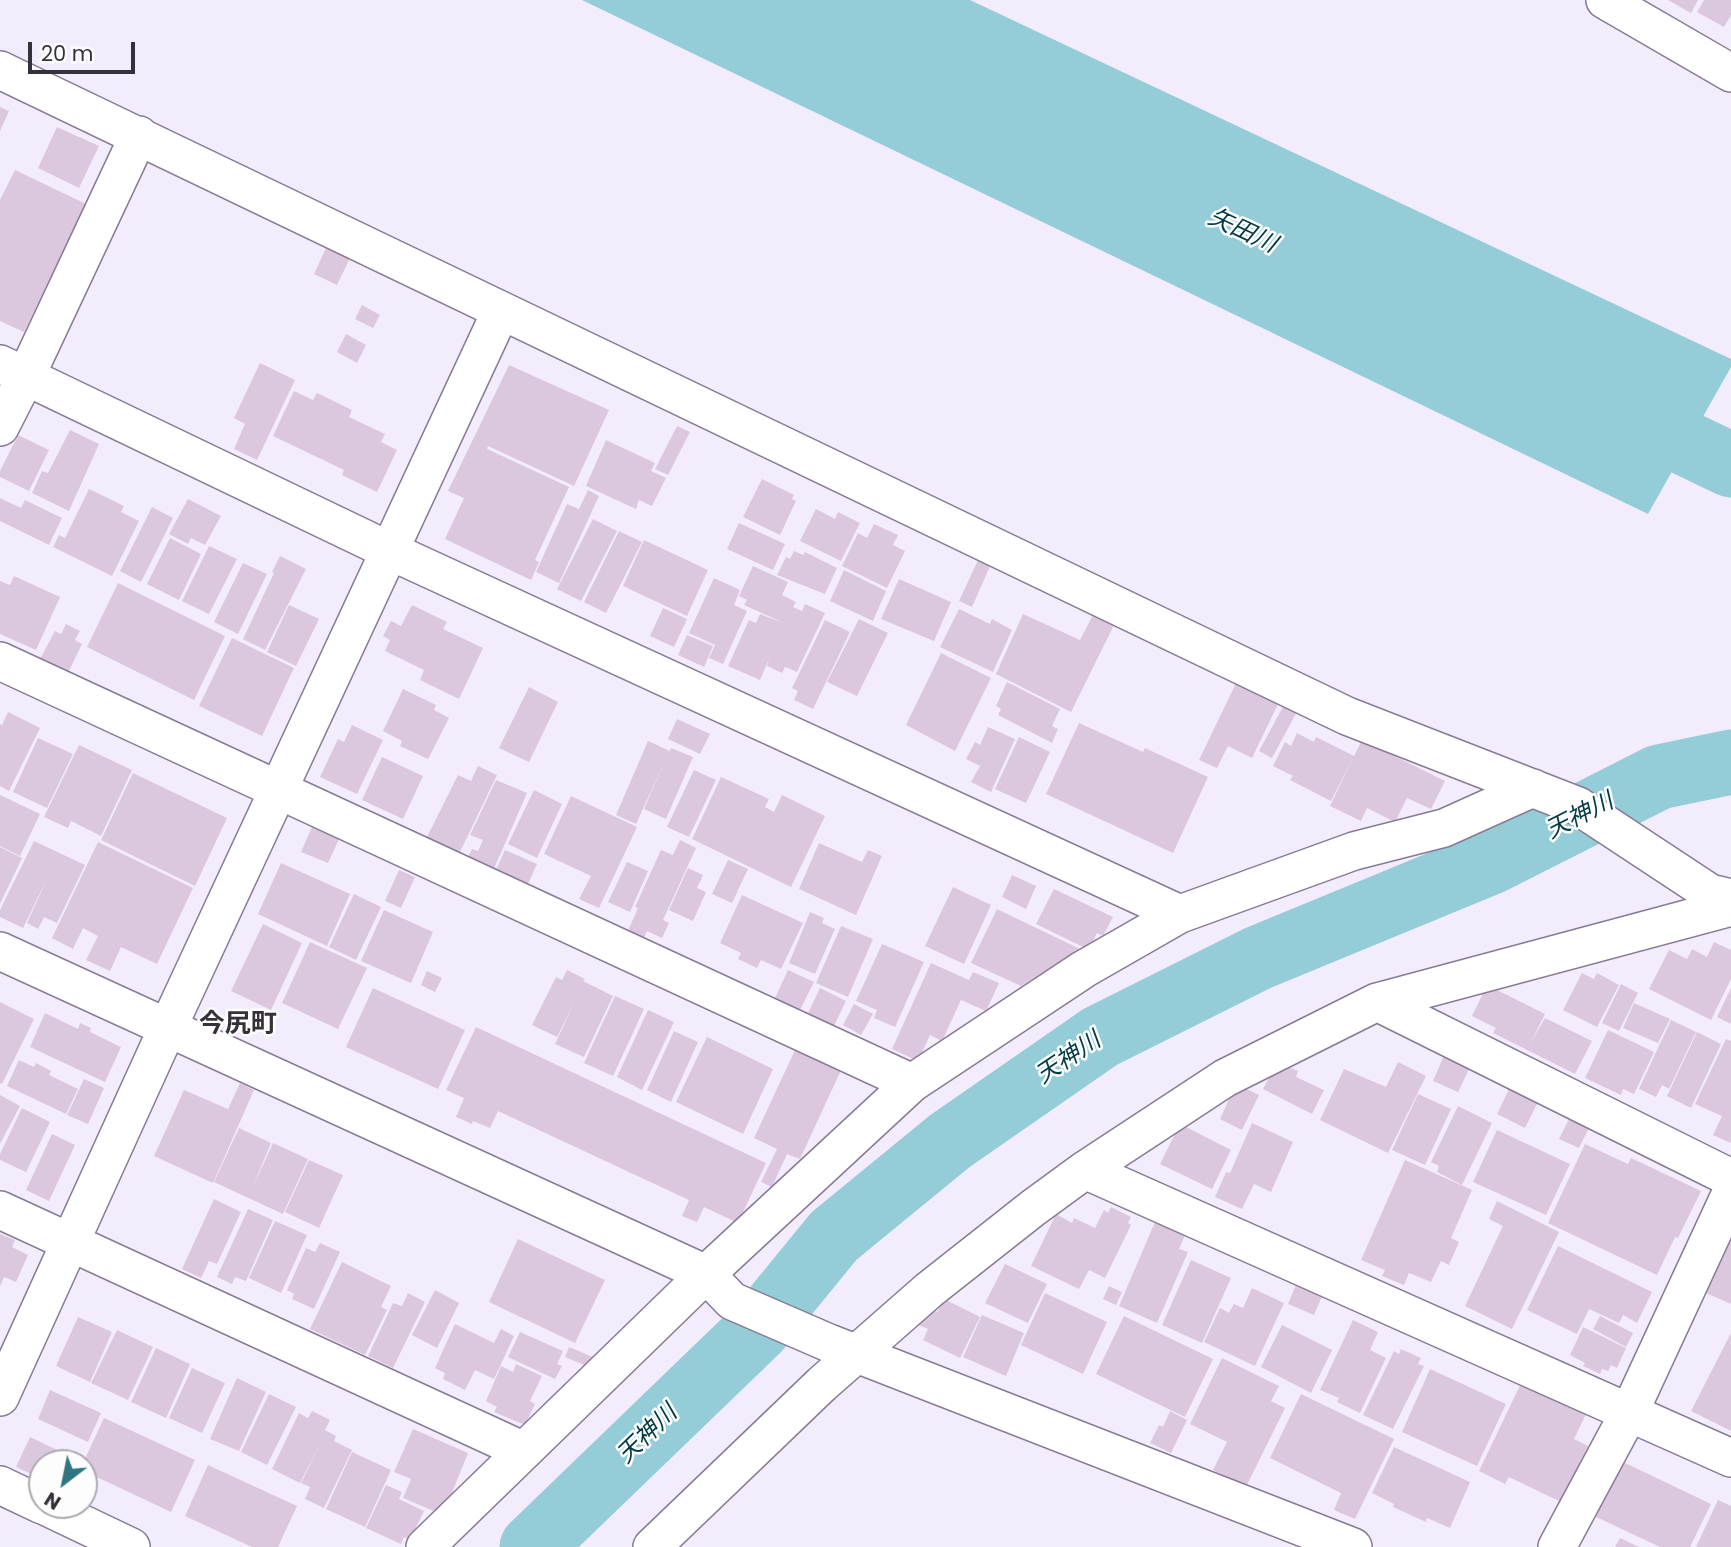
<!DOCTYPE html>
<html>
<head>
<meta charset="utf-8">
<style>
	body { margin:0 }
	#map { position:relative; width:1731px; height:1547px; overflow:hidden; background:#f3ecfc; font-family:Poppins,sans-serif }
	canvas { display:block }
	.north { position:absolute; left:28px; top:1449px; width:70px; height:70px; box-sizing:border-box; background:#fdfdfd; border:2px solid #adabaf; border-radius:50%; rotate:212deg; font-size:19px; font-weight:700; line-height:28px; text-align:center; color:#35303a }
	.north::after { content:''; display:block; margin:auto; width:24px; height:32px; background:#2f7681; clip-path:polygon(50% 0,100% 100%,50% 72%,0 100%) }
	.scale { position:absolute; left:28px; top:42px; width:107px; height:32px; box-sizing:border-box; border:4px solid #35303a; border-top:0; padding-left:9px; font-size:21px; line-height:24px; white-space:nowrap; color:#35303a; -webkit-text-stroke:5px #fdfdfd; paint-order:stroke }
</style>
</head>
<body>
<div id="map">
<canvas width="1731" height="1547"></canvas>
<div class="north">N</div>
<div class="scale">20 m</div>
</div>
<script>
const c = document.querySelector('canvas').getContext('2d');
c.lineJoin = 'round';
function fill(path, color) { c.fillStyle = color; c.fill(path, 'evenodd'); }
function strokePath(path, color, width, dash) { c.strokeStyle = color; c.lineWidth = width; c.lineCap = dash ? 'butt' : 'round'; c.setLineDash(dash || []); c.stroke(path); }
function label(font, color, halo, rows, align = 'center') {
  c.font = font + ' Poppins,"Noto Sans JP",sans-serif'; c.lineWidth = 5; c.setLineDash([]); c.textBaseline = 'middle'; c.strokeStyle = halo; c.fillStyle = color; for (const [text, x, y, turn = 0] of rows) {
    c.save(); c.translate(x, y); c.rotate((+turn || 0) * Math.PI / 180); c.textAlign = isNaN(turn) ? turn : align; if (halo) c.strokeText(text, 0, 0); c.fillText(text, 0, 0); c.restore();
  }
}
const water = new Path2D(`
	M582,0H970L1731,359V367L1648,514Z`);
const river = new Path2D(`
	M1608,406L1731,465
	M532,1547L758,1329L834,1236L950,1141L1100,1037L1258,958L1491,862L1659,777L1731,762`);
const building = new Path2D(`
	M1668,0H1698L1691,13Z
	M1704,0H1731V15L1724,27L1697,12Z
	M0,107L9,111L0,131Z
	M57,127L99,146L79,188L38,168Z
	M15,170L86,204L24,332L0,321V200Z
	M327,246L350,258L337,285L314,274Z
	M362,305L380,315L373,328L355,319Z
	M346,334L366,345L357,363L337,352Z
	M260,363L295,380L257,460L234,449L245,424L234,418Z
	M509,365L609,410L574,486L488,446L487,449L569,487L535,560L539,562L531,580L445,539L464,498L448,491Z
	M294,391L313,400L317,393L352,410L349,417L385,434L381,442L397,450L377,492L342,475L344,470L273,436Z
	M677,426L690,432L668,475L655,469Z
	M70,430L99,444L69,511L32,493L42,471L48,473Z
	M18,435L49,450L29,491L0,477V471Z
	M606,440L655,463L651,471L666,478L652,506L639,500L636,509L586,486Z
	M762,479L794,495L792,499L796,501L780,535L743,517Z
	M89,489L124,506L121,512L139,521L112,576L53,547L59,535L65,538Z
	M588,490L599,496L559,583L536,572L567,504L579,509Z
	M0,498L21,508L25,500L62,518L49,545L0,521Z
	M188,499L221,516L205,545L191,538L188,544L169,534Z
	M152,507L173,518L141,582L120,571Z
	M816,509L835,519L838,512L860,523L841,561L800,541Z
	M593,519L617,531L581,601L557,589Z
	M739,523L785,544L773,570L727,549Z
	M874,524L898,535L893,545L905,551L887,588L842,566L858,533L867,538Z
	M619,531L642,542L606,613L584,602Z
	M170,538L201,554L179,600L147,584Z
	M644,540L708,570L687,616L623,586Z
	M209,546L237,559L209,614L182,601Z
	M794,551L803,555L805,552L837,568L825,594L777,575L786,557L790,559Z
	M280,556L306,569L265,650L243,639L274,573L272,572Z
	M979,558L991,564L972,607L959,601Z
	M243,563L267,574L238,634L214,622Z
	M753,566L788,582L782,595L796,602L793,607L802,611L805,604L825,613L797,672L785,667L782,673L767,666L769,659L760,680L728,666L749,620L756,623L760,614L786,624L744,605L747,600L739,596Z
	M844,570L886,591L873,621L830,601Z
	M14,576L60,597L36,650L0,634V581L10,585Z
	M714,578L740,590L734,605L747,611L723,664L709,658L715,645L689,633Z
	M899,579L951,602L934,641L881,619Z
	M118,583L225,636L194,700L87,647Z
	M289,605L319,619L296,666L267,652Z
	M412,605L447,622L443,629L483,648L459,699L420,680L424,670L385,651L390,640L383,636L391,621L401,626Z
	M663,608L687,619L674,647L650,636Z
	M959,609L990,624L992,619L1012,630L993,672L940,647Z
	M1023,614L1080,640L1093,615L1114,625L1071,712L996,674Z
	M859,619L888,633L857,696L827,682Z
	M825,620L850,632L813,709L794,700L798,691L792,688Z
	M66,624L80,631L75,640L82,644L68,673L40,659L55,631L61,634Z
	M687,635L713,646L704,667L678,655Z
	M232,638L294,668L262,736L199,706Z
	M941,653L991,678L955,751L906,725Z
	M1238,679L1280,700L1252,758L1228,746L1217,768L1199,760Z
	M1007,682L1060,709L1052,726L1058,729L1052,743L998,715L1001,709L996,706Z
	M529,687L558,702L529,762L499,748Z
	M403,689L436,705L434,710L449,718L428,759L400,746L402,741L383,731Z
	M1286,701L1299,708L1272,758L1259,751Z
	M8,712L40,728L9,791L0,786V724L2,725Z
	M677,719L710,734L700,754L668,739Z
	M1079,723L1143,752L1145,748L1208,777L1173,853L1046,794Z
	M352,725L383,740L357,794L320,777L338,739L344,742Z
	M988,727L1015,739L991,792L971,782L980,766L966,759L975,742L980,745Z
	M1297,733L1314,742L1316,737L1354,756L1362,740L1445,781L1431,809L1407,798L1395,822L1367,808L1361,821L1330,806L1352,760L1331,801L1290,780L1293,776L1273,766L1285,742L1291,746Z
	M1019,737L1050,752L1026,803L995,789Z
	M38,738L73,754L47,808L13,792Z
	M648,741L670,751L671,748L693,757L666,819L644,809L664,763L636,824L616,815Z
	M79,745L132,770L101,836L71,821L68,828L44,817Z
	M382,757L423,776L403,819L362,800Z
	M478,766L497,775L459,854L426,839L458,775L471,781Z
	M694,770L716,780L689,837L667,827Z
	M133,773L227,818L195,886L101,840Z
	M721,777L769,799L765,807L774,812L782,795L825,816L791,887L692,839Z
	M496,780L527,793L493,871L467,859L472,849L478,851L483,840L470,835Z
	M534,790L562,804L537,858L508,844Z
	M0,795L40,814L20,856L0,846Z
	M571,796L637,827L599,908L579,899L591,876L544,854Z
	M312,827L339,839L328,863L301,852Z
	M680,840L696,848L663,920L669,923L662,938L647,931L643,940L627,933L638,908L635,907L661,850L673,855Z
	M34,841L85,865L57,923L44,917L38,929L27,923L48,877L23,928L0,917V910Z
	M98,842L193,888L157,964L121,947L110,971L86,960L98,936L83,928L73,949L52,938Z
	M819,843L862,862L868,850L882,856L856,915L799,889Z
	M0,847L22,858L0,904Z
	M505,850L537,864L527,886L495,872Z
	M728,860L748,869L732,903L712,894Z
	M627,862L648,871L630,912L608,902Z
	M281,863L350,894L327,946L258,914Z
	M688,868L703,875L697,888L706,892L693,921L669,910Z
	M399,870L415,877L401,908L385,901Z
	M1012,875L1036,886L1026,909L1002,897Z
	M953,887L991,905L964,964L925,946Z
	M1054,889L1113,917L1103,936L1097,933L1089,950L1036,924Z
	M354,894L381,907L356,960L329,947Z
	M742,895L803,923L781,969L761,960L757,968L738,959L741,953L720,943Z
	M997,909L1080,949L1021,986L971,963Z
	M384,910L433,932L411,983L361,961Z
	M810,912L824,918L822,923L835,929L815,974L789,963Z
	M263,924L302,943L271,1010L231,991Z
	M841,926L873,939L848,997L816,983Z
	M310,942L367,968L338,1029L282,1003Z
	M1714,942L1731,950V979L1711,1020L1649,989L1669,950L1687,959L1692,949L1707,957Z
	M882,944L924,962L895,1027L874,1018L877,1010L856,1001Z
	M931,963L969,980L973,972L999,983L986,1011L961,1000L942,1041L930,1035L918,1061L892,1049Z
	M567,970L585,979L583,981L613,996L584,1057L555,1044L575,1001L557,1037L532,1025L556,977L562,980Z
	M788,970L814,982L800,1010L775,998Z
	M427,971L442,978L435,992L421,985Z
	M1582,973L1594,979L1597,973L1619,985L1597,1027L1563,1010Z
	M1621,984L1638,993L1619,1031L1602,1023Z
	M1487,985L1545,1014L1530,1044L1545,1018L1592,1041L1575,1074L1493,1033L1496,1028L1472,1016Z
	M373,988L465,1030L438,1089L346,1047Z
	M820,988L846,1001L834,1026L808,1013Z
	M1731,988V1024L1717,1017Z
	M615,996L644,1009L613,1076L584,1063Z
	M0,1002L34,1019L2,1084L0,1083Z
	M1634,1003L1670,1019L1658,1043L1623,1028Z
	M854,1004L873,1014L861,1035L843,1025Z
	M648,1010L674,1022L642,1090L617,1077Z
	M45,1013L78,1029L80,1023L91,1028L90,1032L121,1047L105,1082L30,1047Z
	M1671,1020L1696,1032L1669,1089L1662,1085L1656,1097L1639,1089Z
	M476,1027L766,1163L738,1223L704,1207L697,1222L682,1216L689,1200L498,1111L490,1128L473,1121L472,1124L456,1117L464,1098L446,1090Z
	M1608,1030L1654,1052L1634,1094L1623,1089L1621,1095L1585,1078Z
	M674,1031L698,1042L671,1102L647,1090Z
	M1697,1032L1721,1044L1691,1108L1667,1096Z
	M707,1037L773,1069L743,1134L676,1102Z
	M1726,1039L1731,1041V1143L1713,1135L1722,1116L1695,1104Z
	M796,1048L842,1068L800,1159L787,1154L772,1187L761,1182L777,1149L754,1138Z
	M1445,1053L1471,1065L1458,1092L1433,1081Z
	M19,1060L34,1067L36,1063L51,1071L49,1075L78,1089L66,1114L7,1086Z
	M1398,1062L1426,1076L1388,1153L1320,1120L1344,1069L1386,1087Z
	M1289,1067L1298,1071L1296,1077L1324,1090L1312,1114L1263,1089L1270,1076Z
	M84,1079L104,1088L88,1124L67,1115Z
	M240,1083L254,1090L213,1183L154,1156L184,1090L228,1109Z
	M1512,1083L1541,1096L1525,1128L1497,1114Z
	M1236,1084L1259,1095L1242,1130L1220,1119Z
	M1418,1094L1451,1109L1425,1165L1392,1150Z
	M0,1095L20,1106L0,1144Z
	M1458,1106L1492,1123L1462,1185L1437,1172L1439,1166L1431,1162Z
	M22,1108L50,1122L26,1172L0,1160V1154Z
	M1572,1113L1592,1122L1579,1148L1559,1139Z
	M1252,1123L1293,1142L1271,1192L1254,1184L1242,1209L1215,1197L1226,1172L1230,1173Z
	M1180,1124L1231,1150L1212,1189L1160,1164Z
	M239,1128L271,1143L252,1189L273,1143L308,1159L283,1214L214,1182Z
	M1497,1130L1570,1164L1546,1215L1473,1182Z
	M52,1134L75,1145L49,1201L26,1190Z
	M1585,1144L1628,1164L1631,1158L1701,1191L1678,1238L1675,1237L1657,1275L1548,1223Z
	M309,1160L343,1175L319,1228L285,1212Z
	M1405,1160L1472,1190L1451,1238L1459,1242L1449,1265L1441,1261L1431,1282L1409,1273L1404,1285L1382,1276L1385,1270L1361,1260Z
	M214,1199L241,1212L217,1264L209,1261L201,1278L182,1269Z
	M1497,1201L1559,1232L1512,1329L1465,1306L1503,1226L1489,1219Z
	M1111,1207L1131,1217L1128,1223L1131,1225L1105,1278L1089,1270L1079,1289L1031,1266L1056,1214L1072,1223L1074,1218L1095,1228L1104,1210L1108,1213Z
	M248,1209L273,1220L246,1281L235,1277L232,1284L217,1277Z
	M1158,1215L1188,1228L1179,1249L1188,1252L1157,1323L1119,1306Z
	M1731,1219V1304L1699,1290Z
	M275,1221L307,1235L281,1293L249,1278Z
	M0,1234L15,1240L12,1247L28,1255L16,1282L4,1277L0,1286Z
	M518,1239L605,1280L575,1343L489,1302Z
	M320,1243L340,1252L314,1309L292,1299L294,1294L287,1290L306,1248L315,1252Z
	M1558,1246L1652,1292L1637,1323L1623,1315L1619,1323L1589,1309L1577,1334L1527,1310Z
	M1191,1260L1231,1278L1202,1343L1162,1325Z
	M342,1262L391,1286L381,1307L387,1310L365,1355L310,1329Z
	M1005,1264L1047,1284L1028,1323L985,1303Z
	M1299,1278L1325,1289L1314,1315L1288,1304Z
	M1109,1286L1122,1292L1116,1305L1103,1299Z
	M1252,1288L1284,1303L1255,1366L1204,1342L1220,1308L1229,1313L1234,1304L1243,1308Z
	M435,1290L459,1303L437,1348L412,1335Z
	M408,1293L425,1302L393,1368L368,1356L393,1303L402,1306Z
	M1045,1293L1107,1322L1083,1374L1021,1345Z
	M944,1299L980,1317L960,1358L923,1340L928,1329L916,1324L925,1305L937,1312Z
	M982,1315L1024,1333L1006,1376L963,1357Z
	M1124,1316L1213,1359L1185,1417L1096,1374Z
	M1600,1316L1633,1333L1626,1347L1593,1329Z
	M78,1317L112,1332L90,1382L56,1366Z
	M1353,1320L1378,1332L1370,1350L1386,1358L1360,1413L1337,1402L1339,1398L1320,1390Z
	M455,1324L494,1343L501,1329L514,1336L494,1379L475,1370L465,1390L443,1379L445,1373L435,1368Z
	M1282,1325L1332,1350L1311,1393L1261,1367Z
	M1583,1327L1626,1348L1617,1368L1611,1365L1608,1371L1602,1369L1600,1374L1583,1366L1585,1363L1570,1355Z
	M117,1330L153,1347L128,1400L91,1383Z
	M520,1332L563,1351L557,1364L562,1366L555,1379L508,1357Z
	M1731,1333V1431L1691,1411Z
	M569,1347L593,1357L589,1367L565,1357Z
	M156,1348L190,1364L166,1418L131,1402Z
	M1401,1349L1421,1358L1418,1364L1424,1366L1393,1429L1363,1415L1394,1351L1399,1354Z
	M1222,1358L1279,1386L1271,1401L1285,1408L1246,1487L1213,1470L1227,1442L1190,1424Z
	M516,1364L542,1376L530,1401L535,1404L525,1425L494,1412L497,1407L486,1401L501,1366L513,1372Z
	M192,1368L225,1383L202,1433L169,1418Z
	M1430,1369L1506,1404L1477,1466L1402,1432Z
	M1524,1377L1589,1408L1574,1439L1588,1446L1561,1502L1509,1477L1505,1484L1479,1471Z
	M237,1378L266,1392L239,1451L210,1439Z
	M50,1390L101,1413L88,1442L38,1419Z
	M269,1394L296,1407L267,1465L241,1452Z
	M1301,1394L1394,1439L1355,1519L1334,1510L1341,1493L1270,1458Z
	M312,1411L330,1420L325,1430L336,1436L334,1441L352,1450L324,1508L305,1499L310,1487L301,1483L321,1442L300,1483L272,1469L299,1413L308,1418Z
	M1170,1411L1187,1420L1171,1453L1150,1443L1159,1425L1163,1427Z
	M104,1418L195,1460L171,1512L84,1471L83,1463Z
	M413,1429L468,1453L443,1515L403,1498L411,1479L394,1472Z
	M30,1437L78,1460L77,1463H42V1479L16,1467Z
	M1394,1447L1470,1482L1450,1528L1427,1518L1426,1522L1393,1507L1394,1504L1372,1493Z
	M352,1452L391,1470L365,1527L326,1509Z
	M1621,1461L1711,1504L1690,1547H1660L1594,1516Z
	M208,1465L297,1506L278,1547H252L185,1516Z
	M386,1485L402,1492L399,1499L424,1511L410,1540L404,1537L401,1544L366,1528Z
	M1718,1500L1731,1506V1547H1696Z
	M1620,1538L1639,1547H1615Z`);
const minor = new Path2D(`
	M1605,0L1731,73
	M0,70L1347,716L1578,806L1710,893L1731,898
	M0,364L388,550L1180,914
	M0,427L26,376L139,135
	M0,661L912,1083
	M0,951L706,1274L732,1301L829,1343L1353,1547
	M1377,1002L1731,1178
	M1085,1170L1731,1458
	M0,1210L524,1451
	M0,1397L168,1027L501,311
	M0,1485L42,1505
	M43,1505L131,1547
	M425,1547L706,1274L912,1083L1084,969L1180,914L1354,851L1444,828L1533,788
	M652,1547L822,1384L929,1290L1033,1208L1085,1170L1225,1078L1377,1002L1731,907
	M1557,1547L1630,1411L1731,1193`);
const waterNames = [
	["矢田川",1242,232,25],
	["天神川",1580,817,-27],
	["天神川",1069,1059,-34],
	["天神川",648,1435,-44]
];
const quarterNames = [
	["今尻町",238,1025]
];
fill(water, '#94cdd8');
strokePath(river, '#94cdd8', 65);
fill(building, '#dcc8de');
strokePath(minor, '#867b93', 40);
strokePath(minor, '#fff', 37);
label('italic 24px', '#023b43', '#fdfdfd', waterNames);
label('bold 26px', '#35303a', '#fdfdfd', quarterNames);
</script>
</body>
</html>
